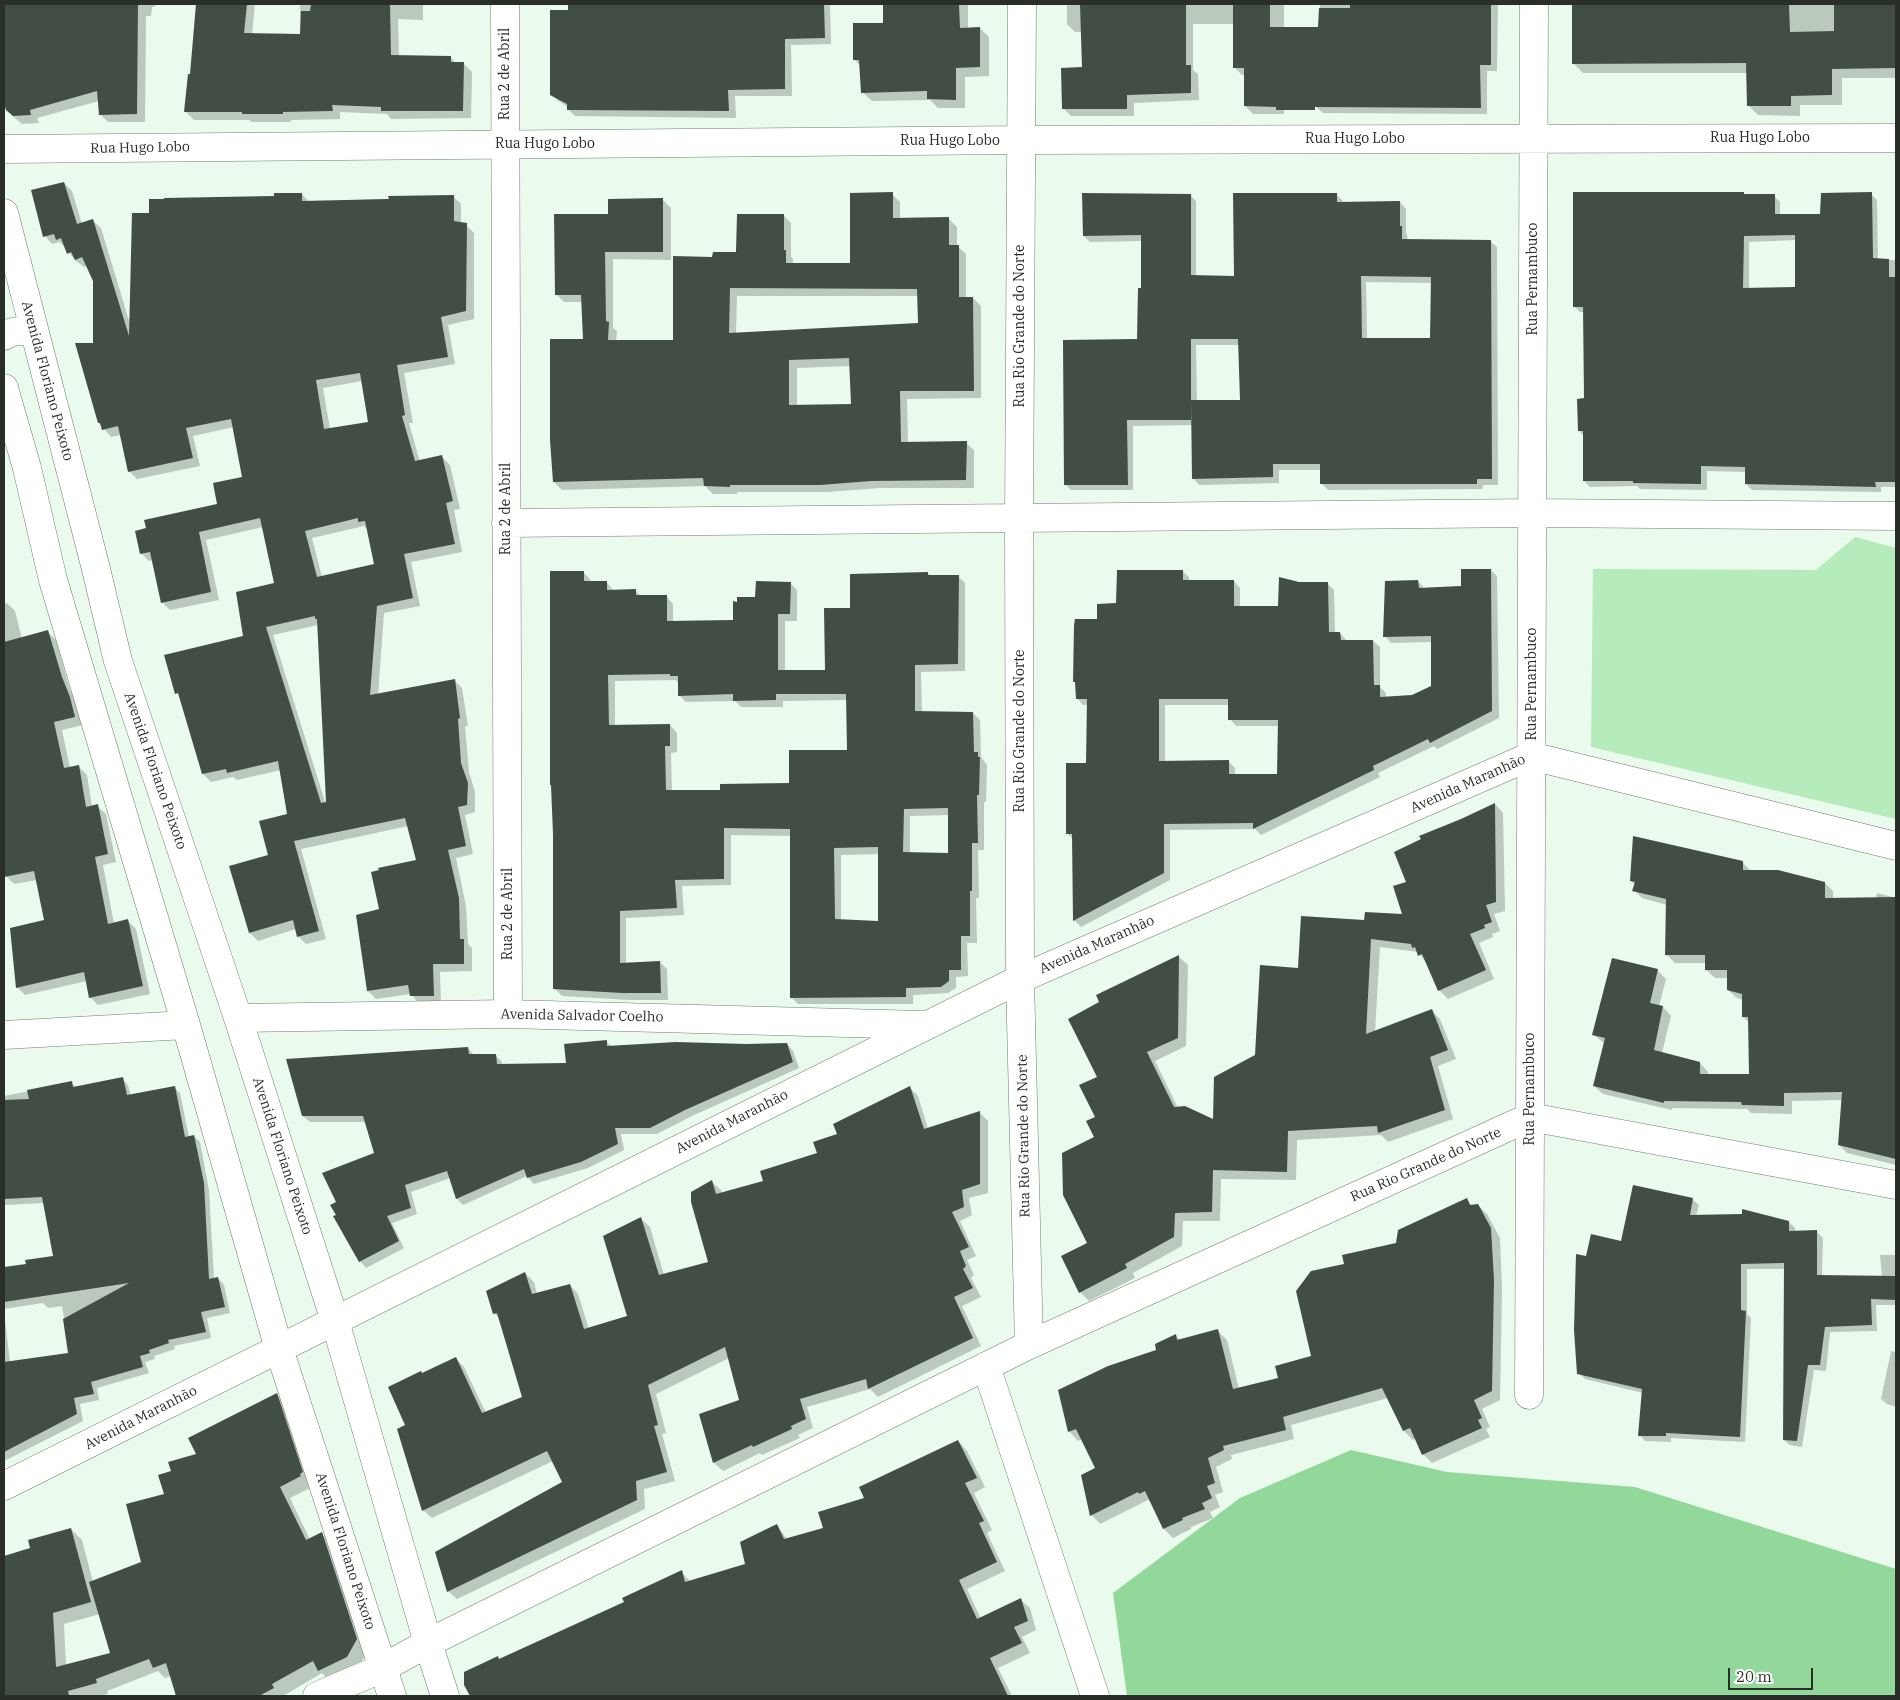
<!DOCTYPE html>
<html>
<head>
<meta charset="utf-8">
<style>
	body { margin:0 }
	#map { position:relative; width:1900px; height:1700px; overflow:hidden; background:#eafaec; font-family:"IBM Plex Serif",serif }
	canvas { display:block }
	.frame { position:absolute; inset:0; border:5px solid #292e29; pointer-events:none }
	.scale { position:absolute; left:1728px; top:1668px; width:85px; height:22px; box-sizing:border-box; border:2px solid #292e29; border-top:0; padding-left:6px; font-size:15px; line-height:18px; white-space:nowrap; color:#292e29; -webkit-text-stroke:4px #fff; paint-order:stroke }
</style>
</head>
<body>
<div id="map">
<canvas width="1900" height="1700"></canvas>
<div class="frame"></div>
<div class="scale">20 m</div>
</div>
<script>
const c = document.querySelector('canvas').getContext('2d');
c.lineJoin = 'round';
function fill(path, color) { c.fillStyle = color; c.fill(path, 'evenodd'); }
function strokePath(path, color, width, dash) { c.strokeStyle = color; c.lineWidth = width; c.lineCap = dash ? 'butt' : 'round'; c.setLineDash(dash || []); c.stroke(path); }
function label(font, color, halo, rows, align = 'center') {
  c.font = font + ' "IBM Plex Serif",serif'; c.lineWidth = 5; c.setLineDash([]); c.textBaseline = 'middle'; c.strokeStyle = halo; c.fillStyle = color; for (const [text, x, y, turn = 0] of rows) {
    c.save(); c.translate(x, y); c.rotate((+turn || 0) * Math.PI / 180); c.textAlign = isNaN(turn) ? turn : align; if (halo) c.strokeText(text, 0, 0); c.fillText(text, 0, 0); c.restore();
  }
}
const green = new Path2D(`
	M1855,537L1896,548V819L1591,747L1593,569L1816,570Z`);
const forest = new Path2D(`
	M1351,1450L1447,1472L1635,1487L1896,1569V1696H1127L1113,1593L1240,1498Z`);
const shadow = new Path2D(`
	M4,4H155V7H152L151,16H146L145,122H108L100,114L99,101L37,118L39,123L22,124L15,118L7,110L4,100Z
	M197,4H255L252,35H300V4H423V20L398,19L399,57H450L456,63H463L472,72L471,118L391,119L387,114L340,112V119L291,120V122H252L249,120H194L186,112L191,75Z
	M569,4H830L831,44L791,45L792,96H735L736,118L575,116L568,109V107L558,101L551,94L569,11Z
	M885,4H968V28H980L989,37V76L965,77V108H938L930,100L872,101L862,92L860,66L854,59L885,24Z
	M1067,4H1284V114H1253L1245,106V75H1242L1234,67V24H1193V70L1198,74L1199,100L1134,103V116H1071L1063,108L1083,68L1082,32H1075L1067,24Z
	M1320,4H1498L1497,71H1487V114L1323,113L1316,107Z
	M1573,4H1896V78H1842V105H1800V116L1758,115L1748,105L1747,73H1583L1573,63Z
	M64,183L72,191L82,224L93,221L101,228L130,324L150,214L302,194L309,202L453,196L461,204V224L466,225L474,233V319L448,325L455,364L404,373L413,423H409L420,462L442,457L450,465L460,509L454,510L462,552L411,562L420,606L384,613L378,695L454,680L462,688L468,726H465L469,772L475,792V812L465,815L473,854L456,858L466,906L468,944L472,948V971L440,972L441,1004H419L411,994L376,999L368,991L380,910L417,861L408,826L301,849L326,939L306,944L298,936L296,929L258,941L250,933L269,856L289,815L281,770L237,780L233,777L211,782L203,774L180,696L177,693L244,636L276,584L263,527L206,540L219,600L170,610L162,602L153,560L149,561L141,553L218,505L244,478L234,427L193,436L200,466L137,479L129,471L121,435L111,437L99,423L94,344L95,281L87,266L84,267L76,261L60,242L52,244L45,236ZM362,381L370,423L330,429L323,388ZM364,526L368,530L376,565L322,577L312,538ZM318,625L327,808L273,635Z
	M892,194L900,202V219H949L957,227V246L966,254V298H973L981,306V398L907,399L908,443H966L974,450V488H880L828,492H737V494H713L705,486L562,490L554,482L584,340L582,302H564L556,294L610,215L663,200L671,208V260L613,259V328L617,331L616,342L674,341L714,258L737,253L783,215L791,223V257L793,259V264H851ZM737,296H918L919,325L736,334ZM851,366L853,405L797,407V368Z
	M1336,194L1342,200L1343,203L1400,202L1406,209V232L1408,240L1490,241L1497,247L1498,485H1483L1482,489L1328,490L1322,484L1321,470H1279V483L1199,485L1193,478V425L1133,426V490H1071L1065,484L1139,341L1142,289V241L1090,242L1084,236L1190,195L1196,201V276L1236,277ZM1366,282L1432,283V339H1367ZM1196,345H1239L1241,401H1197Z
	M1871,194L1877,200L1878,260H1896V487H1881V492L1752,490L1746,484V472L1707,471V490L1640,489L1637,486L1590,487L1584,481V436L1579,431L1585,400V312H1580L1574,306L1745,195L1774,196L1780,202V215H1822ZM1796,240V288L1749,289V242Z
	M1491,570L1497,576L1499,718L1437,749L1434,746L1378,773L1380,777L1261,835L1255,829L1170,830V880L1081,927L1074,920V840L1067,833L1088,765L1089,705H1083L1077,698L1099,620L1118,605L1182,571L1189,577V581H1234L1240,588V607H1280L1299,583H1327L1334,590L1335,633H1340L1347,641H1373L1380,647V687L1386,693V698L1413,696L1433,686L1432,642L1391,643L1385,636L1418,581L1424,588L1462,587ZM1165,705H1230V719L1236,726H1279V775H1235V768L1228,761L1165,762Z
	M583,572L590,579L591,582L607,583L614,591H636L641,596H666L673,604V622L734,621L757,598L790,583L797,590V621H785V671H826L851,609L928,573L931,576H958L965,583V671L921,672L922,713H973L980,720L981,757L987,765L986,802H984V850H978L979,898H976L977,943H967L968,976L956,977V988L948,993L913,995V1004H798L791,997L792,836L731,835V885L682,886L684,915L626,918V964L660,962L667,969L668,1000H630L562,996L554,988ZM676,680L678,683L679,695L686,702L735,701L741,707H783V701L847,700L849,751L790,784L721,791H672L671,753L677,752V733L670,725L615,726V681ZM950,815V854H910V816ZM880,854L879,922L841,921V855Z
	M7,603L15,611L22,639L48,632L56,640L69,687L78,706L83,725L62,730L70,768L79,767L87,775L92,807L97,806L106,814L116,862L103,865L114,924L128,921L136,929L150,994L98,1005L90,997L87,981L25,995L17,987L45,921L37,880L14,884L6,876L4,856V604Z
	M1495,804L1503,813L1505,911L1494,914L1500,931L1492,934L1493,937L1479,943L1494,979L1448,999L1439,990L1428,965L1418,952L1380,947L1375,1032L1431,1010L1440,1019L1456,1059L1438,1066L1453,1119L1388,1142L1381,1135L1297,1140L1296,1180L1221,1179L1220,1221H1183L1182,1246L1133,1273L1135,1278L1089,1301L1080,1292L1089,1243L1098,1077L1179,957L1188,965L1186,1046L1155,1061L1178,1108L1214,1121L1256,1056L1299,969L1366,922L1404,915L1407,883L1462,820Z
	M1742,862L1751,871L1825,883L1833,891V899L1876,898L1877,893L1896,898V1165L1847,1153L1839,1145L1843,1100L1792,1101V1114L1751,1113L1747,1109L1672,1108V1110L1603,1094L1594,1086L1605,1044L1594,1035L1657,970L1666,979L1659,1006L1663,1007L1671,1016L1662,1053L1700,1063L1708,1072V1075H1751L1750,1023L1743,1017V1000L1737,998L1728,990V978H1715L1706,970V963H1675L1666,954L1667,905L1642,898L1634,890L1635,885L1631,881Z
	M606,1041L612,1047L787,1044L793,1051L799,1068L692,1116L657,1134H621L624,1150L588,1168L534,1184L527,1176L463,1205L457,1199L450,1178L411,1192L417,1214L392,1223L404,1248L366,1268L360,1261L338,1215V1202L376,1154L366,1122H310L303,1116L468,1048L474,1055L496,1056L502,1062V1065L567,1064Z
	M122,1079L128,1085L131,1096L174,1087L180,1093L189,1137L194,1136L200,1142L209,1190L214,1279L218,1278L224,1285L230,1313L207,1318L211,1338L174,1346L175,1349L154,1356L155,1359L145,1362L149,1373L97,1388L99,1400L80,1404L83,1421L4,1461V1311L10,1362L70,1354L62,1306L48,1308L43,1303L4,1309V1268L28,1265L54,1257L44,1203L4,1205V1096L71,1083L76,1087Z
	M910,1088L918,1096L928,1129L979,1112L988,1121V1193L969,1198L972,1215L960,1221L976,1256L967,1260L974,1275L971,1278L981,1297L962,1306L981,1346L878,1397L870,1389L807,1407L813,1428L798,1435L800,1438L762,1455L760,1453L723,1471L714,1463L701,1414L741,1401L729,1358L656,1394L666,1433L662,1434L675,1481L644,1489L645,1509L457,1599L448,1591L564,1482L553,1461L432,1518L423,1510L407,1425L423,1374L456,1359L464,1367L486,1413L524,1398L500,1319L494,1313L525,1273L534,1282L537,1294L570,1285L578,1294L589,1329L629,1317L641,1219L650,1227L664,1275L710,1263L712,1182L721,1190L722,1194L764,1182L819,1154L838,1135Z
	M1466,1200L1473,1206L1478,1205L1487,1214L1500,1238L1502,1289L1500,1400L1482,1409L1490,1427L1486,1429L1490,1437L1432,1463L1423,1454L1416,1438L1413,1440L1404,1431L1388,1398L1291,1425L1294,1439L1231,1455L1232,1459L1216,1467L1223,1492L1215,1495L1220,1507L1210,1512L1213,1518L1191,1527V1529L1173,1538L1164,1529L1151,1501L1148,1500L1100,1524L1092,1515L1096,1469L1082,1439L1078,1441L1070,1432L1060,1391L1158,1351L1176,1336L1181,1341L1218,1331L1227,1340L1239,1389L1280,1379L1312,1357L1345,1265L1398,1244Z
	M1693,1200L1699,1205L1696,1216L1789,1222L1795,1228V1232H1817L1823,1238L1822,1276L1882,1277L1880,1255H1896V1305H1876L1877,1331L1830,1332L1826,1371L1814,1370L1802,1447L1790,1445L1784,1440L1785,1269H1747V1314L1751,1318L1745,1442L1671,1438V1442L1645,1441L1640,1435L1643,1393L1585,1379L1579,1373L1587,1258L1622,1243Z
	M1891,1351L1896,1352V1407L1887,1404L1881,1399Z
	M277,1395L288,1406L312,1487L290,1498L310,1540L322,1534L333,1545L368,1650L358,1668L330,1682L322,1673L283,1696H177L171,1676L165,1678L158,1671L107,1691L108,1694L99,1696H4V1557L32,1549L71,1529L82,1540L93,1582L142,1563L173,1472ZM100,1614L112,1654L66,1666L64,1624Z
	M958,1441L967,1451L985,1487L974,1493L992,1530L987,1533L1005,1571L967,1589L981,1619L1020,1599L1030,1608L1036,1630L1022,1637L1030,1653L998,1668L1012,1696H471L466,1685L500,1660L626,1603L681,1572L690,1581L747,1565L777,1526L788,1540L825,1529L866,1498Z`);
const building = new Path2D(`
	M4,4H138L137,114L99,115L97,91L30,110L31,115L13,116L6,110L4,104Z
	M196,4H247L244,33L300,34L301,11H310L311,4H390L391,55L451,56V62H464L463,111H381V107L332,105L333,111L283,112V114H242V112H184L188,74H190Z
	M568,4H824L825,38L785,39V89L728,90L729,111L567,110V104L550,95V10H568Z
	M883,4H959L960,28L980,27V67L956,68V100L927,99V91L861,93L859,60H853V23H883Z
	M1080,4H1186V65H1191V93L1127,95V109H1062L1061,68L1082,67Z
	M1233,4H1270V27H1318L1319,8H1350V4H1491V65H1480L1481,108L1315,107V110H1276V107L1244,106V68H1233Z
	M1572,4H1789L1790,32L1834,31V4H1896V68L1832,69V95L1791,96V106H1747L1746,63L1572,64Z
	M64,182L77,224L93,219L129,336L132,213H149V199H164V198L274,196V193H302V201L389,199L388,196L454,195V221L467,223L466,311L441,317L448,357L397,365L405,415L402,416L415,461L442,455L453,501L446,503L455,544L404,554L413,598L377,606L370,695L455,679L460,718L458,719L461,763L468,783L467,805L458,807L466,846L448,850L459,898L460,939H464V964H433L434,996H410L408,985L367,991L356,915L379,909L371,872L379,870L378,868L416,860L405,818L294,841L319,931L297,937L293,920L249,933L229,866L268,855L259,821L287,814L278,761L227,773L226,769L202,774L178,693L175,694L164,655L243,636L236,592L274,583L260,518L199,532L211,592L161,603L150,552L140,554L135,531L146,528L144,520L217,504L213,483L242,477L231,419L186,428L193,458L128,472L118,426L102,430L100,423H98L75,343H93V281L82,257L75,260L71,252L67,254L61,238L56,240L54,234L43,237L31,190ZM360,373L368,422L324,429L316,380ZM358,518V522L365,521L374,564L317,577L305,531ZM315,616V619H317L326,802L321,803L266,627Z
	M893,192V218L949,217V245H959V297H973L974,391H900L901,442L967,441L966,480L871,481L820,485H730V487L704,486L703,478L553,482L550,440V339H583L581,295H555L554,214H608V199L663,198V252H605L606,321L609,322L608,340H673V256L712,257L713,252H736L737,214H784V250H786V263H850V193ZM730,288L917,289L918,323L729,333ZM849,358L851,404L789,405V360Z
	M1573,192H1744V194H1775V214H1820L1821,193L1872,192L1873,258L1889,259V277H1896V482H1875L1876,487L1745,484V467L1701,466V484L1633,483V481H1583V431H1578L1577,399L1584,398L1583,307H1573ZM1795,235V287L1743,288L1744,236Z
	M1082,193L1191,194V275L1234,276L1233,193H1337V202L1400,201V226H1402V239L1491,240L1492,479H1477V484H1320V464H1273V477L1192,479L1191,400H1240L1238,339H1191V420H1127L1128,485H1064L1063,340L1137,339L1138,288H1141V235L1083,236ZM1361,276L1431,277L1430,338H1362Z
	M1461,569H1491L1492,711L1430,743L1428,739L1373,766L1374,770L1253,829V823L1164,824V873L1073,921L1072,834H1066V763H1086L1087,699H1076L1075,682H1073L1074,625L1075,619H1097V604L1116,603L1117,570H1183V580H1234V606H1278L1279,577L1299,582H1328L1329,632H1340L1341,640H1373L1374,685H1380V697L1412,695L1431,686V636L1383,637L1385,581L1418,580L1419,588L1461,586ZM1159,699H1228V720H1278L1277,774H1229V760L1159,761Z
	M550,571H584V581H607V590L636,589V595H667V621L733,620V601L737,602V597H755L756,581L791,582L790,614H778V670H825L824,608H850V574L928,572V575H959L958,664L915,665V711L973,712L974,752H978V757H980L979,795H977L978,843H972V891H970V936H961V970H949V981L941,987L906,988V997L790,998V829L724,828V879L675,880L677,908L620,911V963L660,961L661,993H622L553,989V834L551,785H550ZM670,674V676H678V696L733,694V701L776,700V694H846L847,750H789V783L720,784V790H666L665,746H670V724L609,725L608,675ZM948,808V853L903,852L904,809ZM878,847V921L835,919L834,848Z
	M48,630L62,677L70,697L75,717L54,722L64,768L79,765L86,807L98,804L108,854L95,857L108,924L128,919L143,986L89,998L84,972L16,988L10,928L44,920L34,871L4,877V642Z
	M1495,803L1496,902L1486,905L1492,922L1484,925L1485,928L1470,934L1486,970L1438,991L1422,954L1418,956L1415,947L1412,948L1411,944L1371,939L1366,1034L1432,1009L1448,1050L1430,1057L1445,1110L1378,1133L1377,1126L1288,1131L1287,1172L1213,1170L1212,1212L1175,1213L1174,1237L1125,1264L1127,1268L1079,1293L1061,1256L1087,1243L1063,1195L1062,1153L1094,1137L1086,1121L1095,1117L1079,1085L1097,1077L1068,1019L1099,1002L1096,995L1179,955L1178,1038L1147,1052L1174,1107L1185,1106L1213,1119L1214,1077L1255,1055L1260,965L1298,968L1301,916L1364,920L1365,912L1402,914L1393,886L1406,882L1394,852L1421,839L1419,836L1461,819Z
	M1633,836L1743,861V870H1778L1825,882V898L1896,897V1159L1838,1145L1842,1092L1784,1093V1106L1742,1105L1741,1102L1664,1101V1103L1593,1086L1605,1038L1592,1035L1612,958L1658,969L1650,1003L1663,1006L1654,1050L1700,1062V1074H1749L1748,1017H1742V994L1727,990V970H1705V955H1665L1666,899L1632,891L1635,882L1630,881Z
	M607,1040V1046L676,1042L746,1044L787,1043L793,1062L685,1110L650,1128H615L618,1144L581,1162L527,1178L524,1169L456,1199L447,1171L405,1185L411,1208L387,1216L399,1241L359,1262L333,1216L336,1215L330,1205L336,1202L322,1173L374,1153L363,1116H302L286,1059L468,1047L469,1054H496L497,1064L566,1063L564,1044Z
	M123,1077L127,1095L175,1086L185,1137L194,1135L204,1183L209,1279L218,1277L225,1307L201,1312L206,1332L168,1340L169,1343L149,1350L150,1353L140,1356L143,1367L91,1382L94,1394L74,1398L77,1414L4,1452V1362L68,1353L63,1319L129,1283L4,1302V1267L26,1264L25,1260L53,1256L42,1197L4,1199V1100L29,1099L27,1090L72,1081L73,1087Z
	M910,1086L924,1129L980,1111V1184L962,1190L964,1207L952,1212L969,1247L960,1251L966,1266L963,1269L973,1288L954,1297L973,1338L868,1389L866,1379L800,1399L806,1419L791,1426L792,1429L753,1447L752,1445L713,1463L699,1414L739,1400L725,1347L648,1385L658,1425L654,1426L667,1472L636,1481L637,1500L447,1592L435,1552L562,1482L547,1451L422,1511L397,1429L405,1425L388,1387L421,1371L422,1373L456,1357L482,1413L522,1397L497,1313L493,1314L486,1291L525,1272L532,1294L570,1284L584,1329L627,1316L603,1236L641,1217L659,1275L708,1262L691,1202V1192L712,1180L716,1194L763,1181L760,1171L817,1153L813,1142L837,1134L833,1124Z
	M1633,1185L1693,1198L1690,1215L1742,1214V1209L1789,1221V1231L1817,1230V1275L1896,1276V1300L1871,1299L1872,1325L1825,1327L1820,1365H1808L1797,1441L1783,1440L1784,1263L1741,1264V1310L1746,1311L1740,1437L1666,1433V1436H1638L1642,1389L1577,1374L1574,1330L1576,1254L1586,1256L1591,1234L1621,1241Z
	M1467,1198L1470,1205L1478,1204L1491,1228L1494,1280L1492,1391L1474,1400L1482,1418L1478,1420L1482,1428L1422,1455L1410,1428L1403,1431L1382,1388L1283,1417L1286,1430L1223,1446L1224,1450L1208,1458L1215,1483L1207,1486L1212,1498L1202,1503L1205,1509L1182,1518L1183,1520L1163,1529L1145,1491L1139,1494L1138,1492L1090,1516L1081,1475L1095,1468L1076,1429L1068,1432L1058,1390L1108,1366L1156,1350L1155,1344L1176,1334L1177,1340L1218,1329L1233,1389L1278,1378L1275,1366L1311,1356L1296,1291L1311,1271L1344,1264L1342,1255L1396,1243L1398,1230Z
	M277,1393L303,1472L300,1474L301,1476L280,1487L306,1540L322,1532L357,1639L347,1657L318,1671L313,1661L272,1684L274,1688L259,1696H176L166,1663L153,1668L149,1659L96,1679L97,1683L68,1691L69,1696H4V1556L30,1548L28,1540L71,1528L91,1602L53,1613L56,1667L110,1653L89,1582L141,1562L126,1504L164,1494L158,1475L171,1471L168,1462L196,1454L188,1438Z
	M958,1440L977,1478L965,1483L984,1521L979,1523L997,1562L959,1580L977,1619L1021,1598L1028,1621L1014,1627L1022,1643L990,1658L1008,1696H470L464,1685V1672L498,1656L499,1659L624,1602L622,1598L682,1570L685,1582L745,1564L740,1542L777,1524L784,1539L823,1528L818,1512L864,1498L859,1487Z`);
const minor = new Path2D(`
	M505,4L508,1014
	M1022,4L1019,519L1020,979L1029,1345
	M4,149L1022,140L1896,138
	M4,213L95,565L118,661L238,1018L335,1321L428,1643L445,1696
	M4,336C13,329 24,331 35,333
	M4,388L27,468L53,580L186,1025L279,1349L392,1696
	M506,523L1532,513L1896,516
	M238,1018L508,1014L922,1025
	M4,1035L186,1025
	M986,1366L1095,1696
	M1529,1395L1534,4
	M4,1486L1020,979L1531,756L1896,846
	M317,1696L383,1668L428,1643L1029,1345L1530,1117L1896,1185`);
const streetNames = [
	["Rua 2 de Abril",505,74,-90],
	["Rua Hugo Lobo",1760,138],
	["Rua Hugo Lobo",1355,139],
	["Rua Hugo Lobo",950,141],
	["Rua Hugo Lobo",545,144],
	["Rua Hugo Lobo",140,148,-1],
	["Rua Pernambuco",1533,279,-90],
	["Rua Rio Grande do Norte",1020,326,-90],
	["Avenida Floriano Peixoto",47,381,75],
	["Rua 2 de Abril",506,509,-90],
	["Rua Pernambuco",1532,684,-90],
	["Rua Rio Grande do Norte",1020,731,-90],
	["Avenida Floriano Peixoto",155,771,71],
	["Avenida Maranhão",1468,784,-24],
	["Rua 2 de Abril",508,914,-90],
	["Avenida Maranhão",1097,945,-24],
	["Avenida Salvador Coelho",582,1016,1],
	["Rua Pernambuco",1530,1089,-90],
	["Avenida Maranhão",732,1122,-27],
	["Rua Rio Grande do Norte",1024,1136,-91],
	["Avenida Floriano Peixoto",282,1156,72],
	["Rua Rio Grande do Norte",1426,1165,-24],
	["Avenida Maranhão",141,1418,-27],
	["Avenida Floriano Peixoto",345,1551,72]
];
fill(green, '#b6ebbb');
fill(forest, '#93d89b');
fill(shadow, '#0003');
fill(building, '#424e43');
strokePath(minor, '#707e71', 29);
strokePath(minor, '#fff', 28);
label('14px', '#292e29', '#fff', streetNames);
</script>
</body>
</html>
